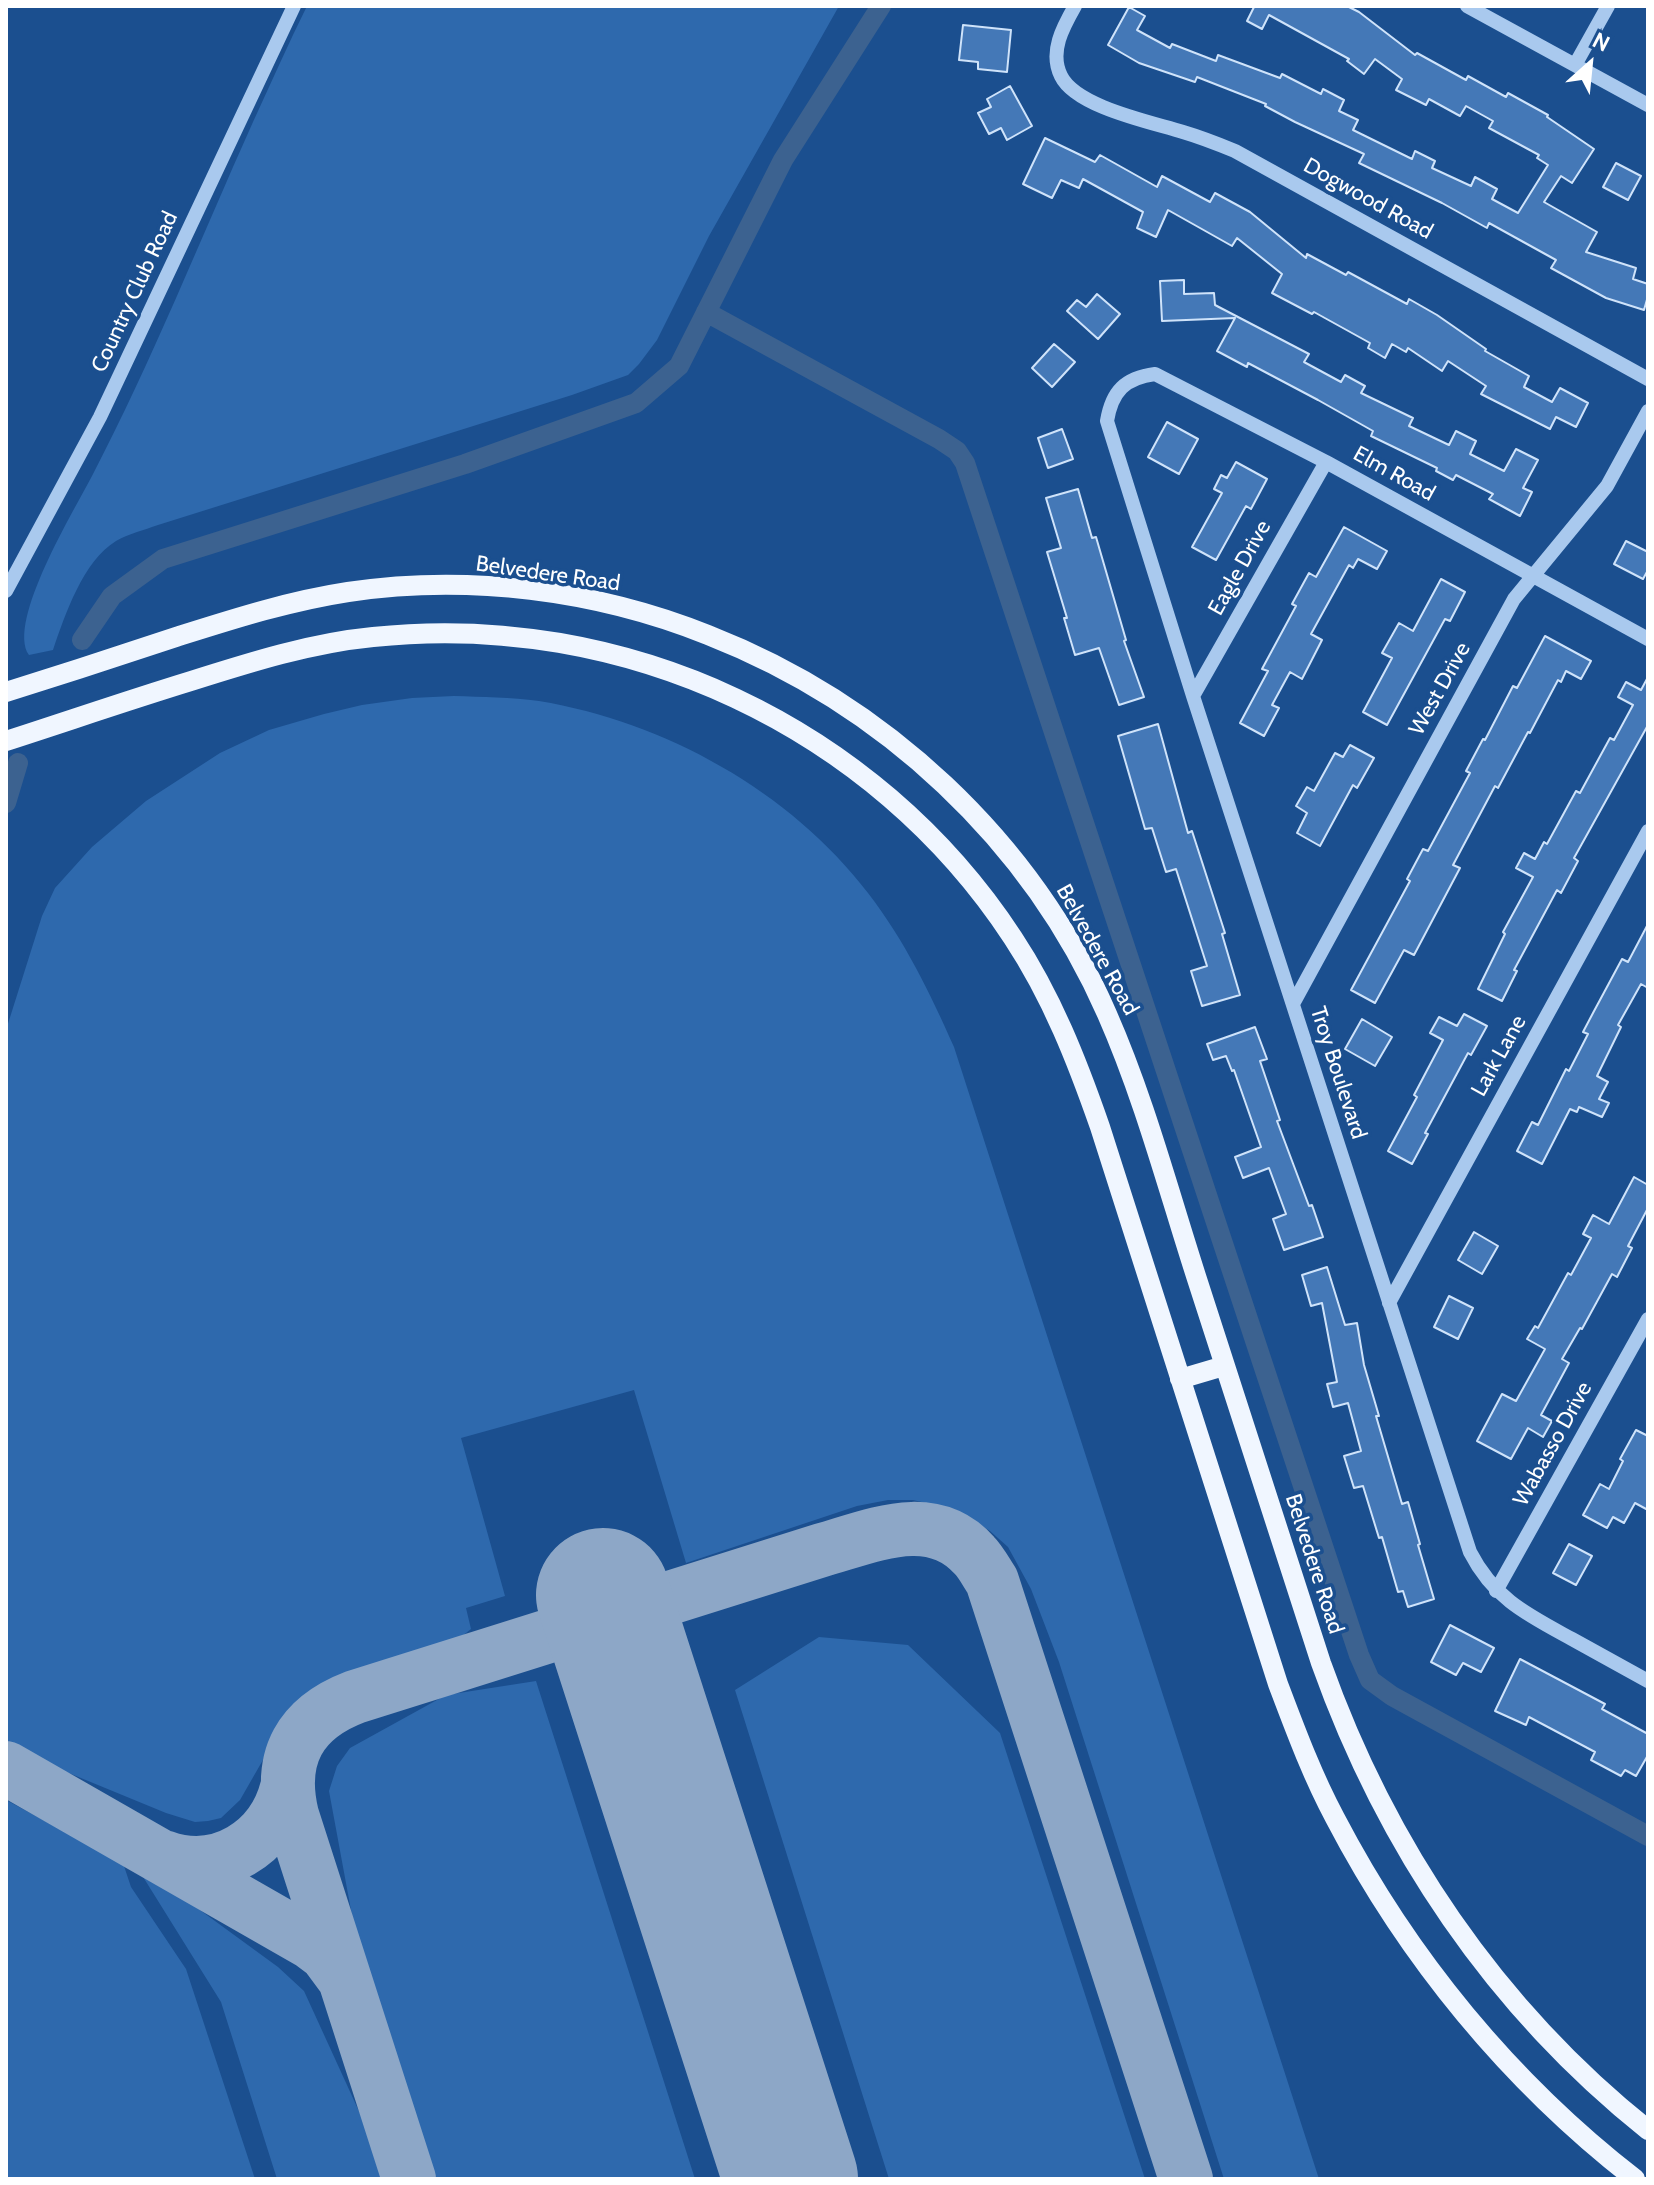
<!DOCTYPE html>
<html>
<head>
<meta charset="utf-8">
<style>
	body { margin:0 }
	#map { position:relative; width:1654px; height:2185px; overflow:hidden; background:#1b4f8f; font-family:Cabin,sans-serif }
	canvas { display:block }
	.frame { position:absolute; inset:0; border:8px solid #fff; pointer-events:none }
	.north { position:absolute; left:1550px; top:24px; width:80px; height:80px; -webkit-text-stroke:6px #1b4f8f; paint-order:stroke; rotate:27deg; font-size:22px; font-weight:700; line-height:32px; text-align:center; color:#fff }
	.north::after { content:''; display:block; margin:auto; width:28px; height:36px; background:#fff; clip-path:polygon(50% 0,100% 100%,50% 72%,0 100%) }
</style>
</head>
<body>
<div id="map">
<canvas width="1654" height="2185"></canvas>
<div class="frame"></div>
<div class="north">N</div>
</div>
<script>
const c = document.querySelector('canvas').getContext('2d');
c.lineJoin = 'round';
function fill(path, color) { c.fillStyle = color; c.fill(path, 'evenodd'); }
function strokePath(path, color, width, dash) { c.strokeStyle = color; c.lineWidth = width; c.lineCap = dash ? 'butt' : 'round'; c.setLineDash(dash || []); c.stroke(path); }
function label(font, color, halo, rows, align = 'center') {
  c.font = font + ' Cabin,sans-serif'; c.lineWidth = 7; c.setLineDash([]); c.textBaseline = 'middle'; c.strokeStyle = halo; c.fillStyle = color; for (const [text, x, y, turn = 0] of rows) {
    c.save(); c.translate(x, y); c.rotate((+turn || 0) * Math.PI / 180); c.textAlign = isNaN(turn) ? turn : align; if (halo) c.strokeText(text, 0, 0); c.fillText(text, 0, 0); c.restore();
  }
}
const green = new Path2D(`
	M307,6H839L709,236L657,340L639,364L628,375L572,395L158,525C144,530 128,534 116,541C83,561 65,615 53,650L29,655C6,622 75,509 92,476C152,361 200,240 253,122C271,83 288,44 307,6Z
	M454,696C482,697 511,697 539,701C665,722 790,791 868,893C905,941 930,993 954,1047L1319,2179H1224L1059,1662L1031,1589L1008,1547L990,1531L963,1514L943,1507L913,1500H888L857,1506L686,1563L634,1390L461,1438L505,1596L466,1608L471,1629L456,1641L337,1680L312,1694L287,1718L240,1800L221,1818L208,1821L195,1822L166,1813L42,1762L6,1740V1030L42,916L55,888L92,847L146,801L220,753L269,730L324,714L362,705L412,698Z
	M819,1637L908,1645L1000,1733L1145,2179H889L735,1690Z
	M536,1681L695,2179H436L353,1921L329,1791L337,1766L350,1748L446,1695Z
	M6,1800L123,1863L131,1887L186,1969L255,2179H6Z
	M140,1872L178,1894L278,1967L304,1991L368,2131L384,2179H277L221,2002Z`);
const canal = new Path2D(`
	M706,312L939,439L957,451L965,463L1359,1655L1370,1680L1392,1696L1648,1836
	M82,640L112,596L163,559L465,464L636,403L679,366L783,160L881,6
	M6,803L18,763`);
const taxiway = new Path2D(`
	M6,1768L310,1942L326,1954L343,1977
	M164,1857C219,1877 273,1843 287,1788
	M409,2179L292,1815C278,1757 300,1718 355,1697L822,1550C872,1536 932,1508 974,1555C981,1562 986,1572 992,1581L1186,2179`);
const runway = new Path2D(`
	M603,1595L791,2179`);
const building = new Path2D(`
	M1252,6H1347L1359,12L1415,55L1417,53L1466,80L1468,76L1506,97L1508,93L1548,115L1547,117L1594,149L1572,183L1561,176L1544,202L1597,232L1586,252L1636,268L1633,279L1648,284V296L1644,310L1606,298L1551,268L1556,260L1489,223L1487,228L1442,203L1359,163L1364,154L1295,122L1265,106L1266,104L1197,77L1195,82L1139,63L1108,45L1129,7L1145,16L1137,30L1170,48L1172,44L1216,61L1218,55L1280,78L1282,74L1321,94L1323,89L1344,100L1339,111L1358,120L1353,130L1412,159L1415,151L1435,161L1432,168L1471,186L1475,177L1497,189L1492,199L1518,213L1548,165L1537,158L1539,155L1489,128L1493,121L1466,106L1460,116L1429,99L1426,105L1396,90L1402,79L1375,59L1364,74L1347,61L1349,59L1269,15L1262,29L1247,21L1254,7Z
	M963,25L1011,30L1007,72L978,69V62L959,60Z
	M1010,86L1032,126L1007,140L1001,128L989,134L978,113L991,107L987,99Z
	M1045,138L1095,162L1100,155L1157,187L1162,176L1210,202L1215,193L1250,212L1306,258L1307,254L1346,275L1348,272L1407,304L1409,299L1437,315L1486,349L1485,351L1529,376L1524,387L1552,402L1560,388L1588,403L1576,427L1556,417L1550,429L1481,394L1486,386L1448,361L1442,371L1408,348L1406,352L1392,344L1385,358L1368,348L1370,343L1314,312L1312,314L1272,293L1282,274L1237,238L1232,246L1168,210L1156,237L1137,228L1143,212L1083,179L1079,188L1061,180L1052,198L1023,184Z
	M1616,163L1641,176L1628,200L1603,187Z
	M1184,280V294L1214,293L1215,305L1309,354L1304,362L1341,382L1345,375L1365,386L1361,393L1413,418L1409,426L1449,445L1456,431L1476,441L1470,454L1504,471L1516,449L1538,460L1523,488L1532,492L1520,516L1489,499L1493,494L1456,475L1453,480L1436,471L1437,468L1371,436L1373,431L1318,400L1248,363L1247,367L1217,351L1235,318L1162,321L1160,281Z
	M1097,294L1120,314L1098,339L1067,311L1077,300L1086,307Z
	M1054,344L1075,362L1052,387L1032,368Z
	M1167,422L1198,439L1179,474L1148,457Z
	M1062,429L1073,459L1048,468L1038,438Z
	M1236,462L1267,479L1251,509L1246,506L1216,560L1192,547L1222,493L1214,489L1221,475L1227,478Z
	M1078,489L1092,538L1096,537L1126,640L1124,641L1144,697L1119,705L1099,648L1075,655L1064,618H1067L1047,552L1061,548L1046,498Z
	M1344,527L1387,551L1377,569L1358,559L1353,568L1349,565L1311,634L1322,640L1302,679L1290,672L1272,705L1279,708L1264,736L1240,723L1268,671L1262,669L1296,606L1292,604L1309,573L1316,577Z
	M1626,541L1648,552V570L1643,579L1614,564Z
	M1441,579L1465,592L1450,621L1445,619L1387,725L1363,712L1392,658L1382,653L1399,623L1413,631Z
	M1545,636L1591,661L1581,679L1566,671L1561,682L1558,680L1530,733L1528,732L1498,788L1495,786L1453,865L1460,868L1414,955L1404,950L1375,1003L1351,990L1410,881L1407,879L1423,849L1428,851L1470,773L1466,771L1483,739L1485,740L1513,686L1517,688Z
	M1648,677V725L1574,858L1578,861L1561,893L1557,890L1514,970L1517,971L1502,1001L1478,989L1505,934L1503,932L1533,877L1516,868L1524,853L1535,859L1544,842L1547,844L1576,791L1580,793L1610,738L1614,740L1633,705L1618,697L1626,682L1641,690Z
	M1158,724L1188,833L1192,831L1225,933L1222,934L1240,995L1202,1006L1191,971L1207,966L1176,869L1166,872L1152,828L1145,829L1118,736Z
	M1350,745L1374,758L1357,788L1353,785L1320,846L1297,833L1307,813L1296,806L1307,787L1314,791L1335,753L1343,757Z
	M1648,924V988L1641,984L1618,1025L1621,1027L1597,1076L1608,1082L1599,1099L1609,1103L1602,1117L1579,1107L1577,1112L1570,1109L1542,1164L1517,1151L1532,1122L1538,1125L1566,1069L1569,1071L1588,1034L1583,1032L1593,1013L1622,959L1628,962Z
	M1464,1014L1487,1026L1471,1055L1468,1053L1425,1133L1428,1134L1412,1164L1388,1151L1417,1097L1414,1095L1443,1040L1430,1033L1439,1017L1457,1026Z
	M1362,1019L1392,1037L1375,1066L1345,1049Z
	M1255,1027L1267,1059L1260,1061L1280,1120L1277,1121L1309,1206L1312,1205L1323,1237L1284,1250L1273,1219L1286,1214L1269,1168L1243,1178L1235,1157L1261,1147L1234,1070L1232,1071L1226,1056L1213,1060L1207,1044Z
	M1634,1177L1648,1185V1208L1628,1246L1632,1248L1617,1277L1612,1274L1582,1329L1580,1328L1562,1359L1569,1363L1541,1415L1552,1421L1543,1437L1528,1428L1511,1459L1477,1441L1502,1394L1516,1401L1545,1349L1527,1339L1535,1326L1538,1328L1568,1273L1571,1275L1591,1238L1583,1234L1593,1215L1609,1224Z
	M1474,1232L1498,1246L1482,1274L1458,1260Z
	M1327,1267L1345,1325L1357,1323L1364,1365L1379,1416H1376L1402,1504L1408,1502L1420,1544L1418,1545L1434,1599L1408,1607L1403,1591L1398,1592L1382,1537L1379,1538L1363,1486L1354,1488L1344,1456L1361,1451L1348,1403L1333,1407L1327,1384L1337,1382L1322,1303L1311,1306L1302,1275Z
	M1449,1296L1473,1308L1458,1339L1434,1327Z
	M1636,1430L1648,1436V1510L1635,1503L1624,1523L1613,1517L1607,1528L1583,1515L1600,1484L1609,1489L1623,1461L1620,1459Z
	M1569,1544L1592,1556L1576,1585L1553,1573Z
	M1450,1625L1494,1648L1481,1672L1463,1663L1456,1675L1431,1662Z
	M1520,1659L1605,1704L1602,1709L1648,1734V1755L1636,1776L1625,1770L1621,1776L1591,1760L1595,1752L1529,1717L1526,1725L1495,1711Z`);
const minor = new Path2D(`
	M1075,6C1063,27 1049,52 1061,76C1076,107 1151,122 1183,132C1200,137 1218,144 1235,151L1648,379
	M1467,6L1648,105
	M1575,65L1608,6
	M6,591L100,417L294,6
	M1648,639L1326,462L1155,374C1125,378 1112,391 1107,421L1193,696L1470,1552C1494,1599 1528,1615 1572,1639C1597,1653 1623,1667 1648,1681
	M1193,696L1326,462
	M1293,1004L1514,599L1607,486L1648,411
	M1389,1303L1648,831
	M1496,1591L1648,1319`);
const major = new Path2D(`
	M6,692C63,674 119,656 176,637C233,619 289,601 348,592C467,574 596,590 708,635C884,704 1031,840 1107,1014C1144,1098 1168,1189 1196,1276C1237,1405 1279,1534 1321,1663C1386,1846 1495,2008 1648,2130
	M6,741C68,721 129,700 191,681C251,662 311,643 373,637C624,610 875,727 1013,938C1052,997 1077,1061 1100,1127L1278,1684C1295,1729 1312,1775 1335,1818C1408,1958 1510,2082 1635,2179
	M1180,1379L1224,1366`);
const streetNames = [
	["Dogwood Road",1368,199,29],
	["Country Club Road",135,292,-65],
	["Elm Road",1394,474,29],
	["Eagle Drive",1240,568,-61],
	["Belvedere Road",548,574,8],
	["West Drive",1440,689,-61],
	["Belvedere Road",1097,950,61],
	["Lark Lane",1499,1056,-61],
	["Troy Boulevard",1338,1073,72],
	["Wabasso Drive",1553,1444,-61],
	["Belvedere Road",1314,1564,72]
];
fill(green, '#2e69ad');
strokePath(canal, '#3c6290', 20);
strokePath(taxiway, '#8da7c7', 54);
strokePath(runway, '#8da7c7', 134);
fill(building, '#4478b7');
strokePath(building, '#cfe3fa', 2);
strokePath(minor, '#a9c9ee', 14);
strokePath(major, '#f0f6ff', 20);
label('22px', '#fff', '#1b4f8f', streetNames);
</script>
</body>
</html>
